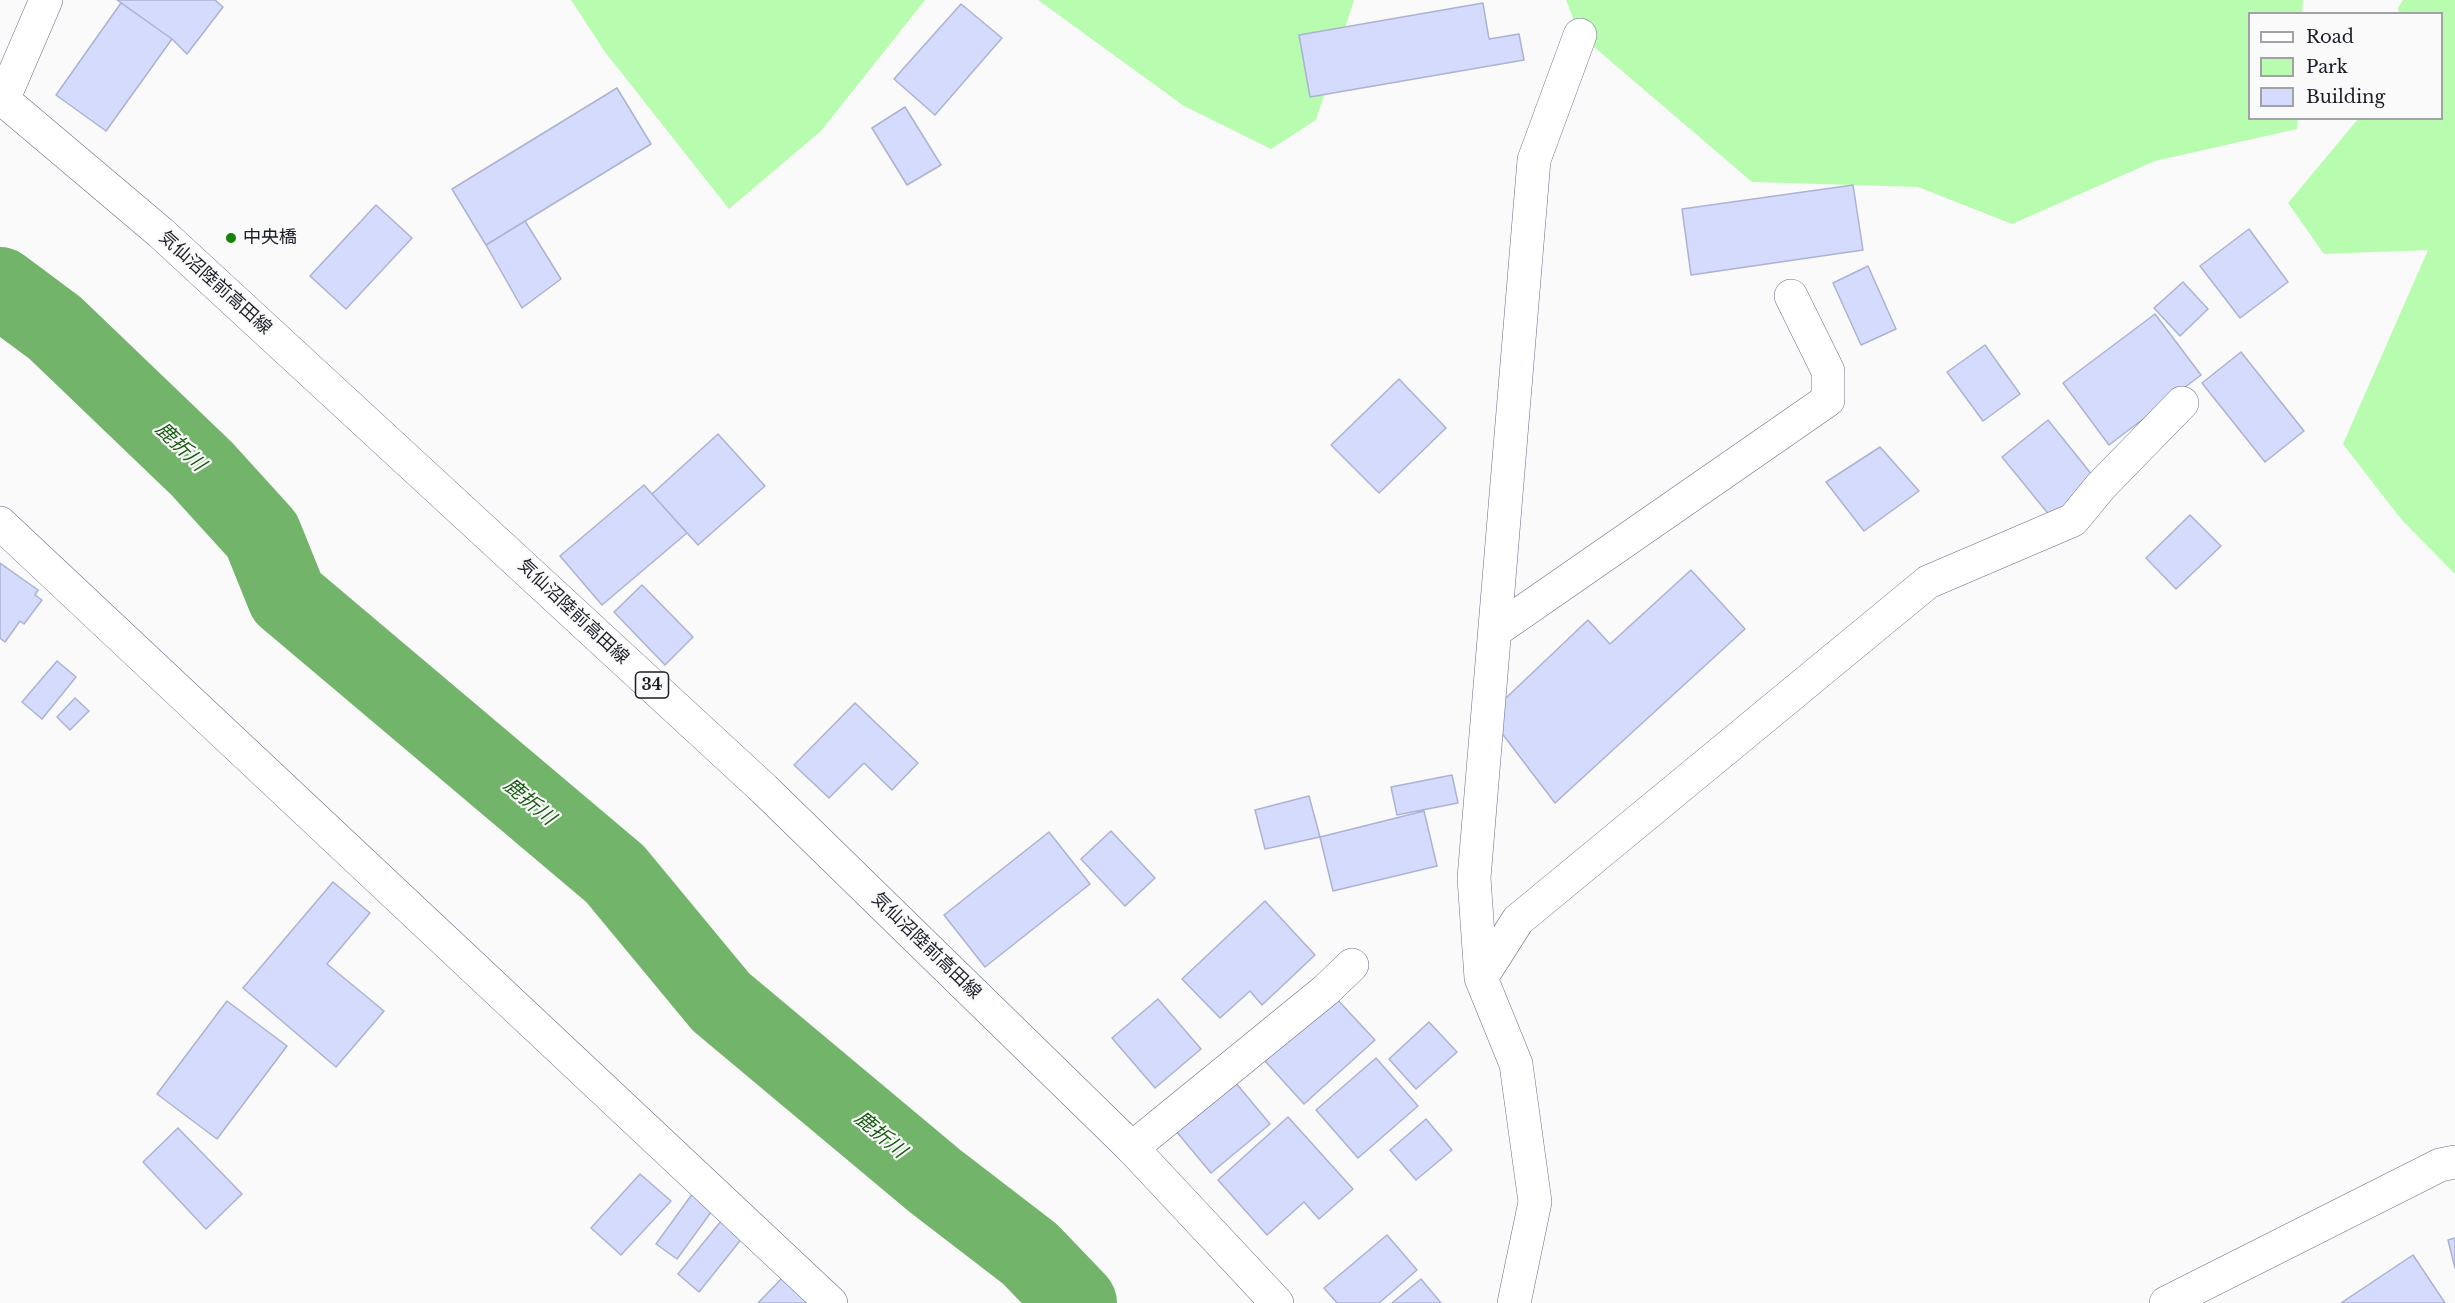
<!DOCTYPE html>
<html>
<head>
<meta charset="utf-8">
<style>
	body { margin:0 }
	#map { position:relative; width:2455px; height:1303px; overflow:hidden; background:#fafafa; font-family:"Libre Baskerville",serif }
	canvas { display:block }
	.legend { position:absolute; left:2248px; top:12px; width:195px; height:108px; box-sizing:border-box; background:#fafafa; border:2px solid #a1a2a6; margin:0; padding:8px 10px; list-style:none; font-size:18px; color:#1b1d29 }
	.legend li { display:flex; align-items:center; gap:12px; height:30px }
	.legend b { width:30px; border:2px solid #a1a2a6 }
</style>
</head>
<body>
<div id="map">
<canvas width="2455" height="1303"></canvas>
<ul class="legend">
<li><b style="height:8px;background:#fff"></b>Road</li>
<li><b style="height:16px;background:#b8fdaf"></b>Park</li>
<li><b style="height:16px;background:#d4dbfc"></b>Building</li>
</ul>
</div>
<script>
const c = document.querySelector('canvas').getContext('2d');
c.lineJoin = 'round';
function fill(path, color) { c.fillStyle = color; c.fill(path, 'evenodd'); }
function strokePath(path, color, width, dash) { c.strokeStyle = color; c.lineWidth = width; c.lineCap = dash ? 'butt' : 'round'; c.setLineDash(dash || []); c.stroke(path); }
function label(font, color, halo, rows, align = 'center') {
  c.font = font + ' "Libre Baskerville","Noto Sans JP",serif'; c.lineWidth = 4.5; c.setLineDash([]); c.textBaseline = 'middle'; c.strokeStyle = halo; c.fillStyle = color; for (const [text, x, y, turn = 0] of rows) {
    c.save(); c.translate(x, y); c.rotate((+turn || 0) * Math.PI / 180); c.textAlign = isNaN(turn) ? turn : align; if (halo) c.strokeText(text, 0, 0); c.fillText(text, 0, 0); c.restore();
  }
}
const green = new Path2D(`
	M571,0H925L821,131L729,209L605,52Z
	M1038,0H1354L1316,120L1271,149L1184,106Z
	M1566,0H2303L2302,13L2250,14V118L2298,119L2297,129L2155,161L2012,224L1918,187L1752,182L1580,35Z
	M2403,0H2455V574L2401,519L2343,444L2428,250L2324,254L2288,203L2358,119L2442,118V14L2399,13L2398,8Z`);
const river = new Path2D(`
	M0,287L55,328L202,469L262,535L287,597L615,874L721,1002L935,1181L1030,1254L1077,1303`);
const building = new Path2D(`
	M117,0H215L223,7L187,54L172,39Z
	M121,3L172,39L106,131L56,95Z
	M1483,3L1489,39L1519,34L1524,60L1310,97L1299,35Z
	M961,4L1002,38L935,115L894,79Z
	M617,88L651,144L486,245L452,189Z
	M905,107L941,165L907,185L872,128Z
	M1853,185L1863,250L1691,275L1682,209Z
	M376,205L412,238L346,309L310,276Z
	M525,221L561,279L522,308L486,245Z
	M2249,229L2288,282L2240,318L2200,266Z
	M1868,266L1896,329L1861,345L1833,283Z
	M2183,282L2208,309L2180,336L2154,308Z
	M2155,314L2201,375L2109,445L2063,383Z
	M1985,345L2020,394L1983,421L1947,372Z
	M2241,352L2304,431L2265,462L2202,383Z
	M1399,379L1446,428L1379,493L1331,445Z
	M2048,420L2101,486L2055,522L2002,457Z
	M718,434L765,486L698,545L652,494Z
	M1880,447L1919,491L1864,531L1826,482Z
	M644,485L687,533L602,605L560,556Z
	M2190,515L2221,546L2176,589L2146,558Z
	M0,563L38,590L35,595L42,600L24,624L20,621L5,642L0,638Z
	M1691,570L1745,629L1555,803L1488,715L1588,620L1610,644Z
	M642,585L693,637L665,665L614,612Z
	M57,661L76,677L42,719L22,702Z
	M75,698L89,711L70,730L57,717Z
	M855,703L918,763L892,790L864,763L829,798L794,765Z
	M1452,775L1458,803L1397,815L1391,787Z
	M1309,796L1320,837L1265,849L1255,810Z
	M1424,811L1437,866L1333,891L1320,837Z
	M1111,831L1155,878L1125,906L1081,859Z
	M1049,832L1090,884L985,967L944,915Z
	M333,882L370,913L327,964L384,1011L336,1067L243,988Z
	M1265,901L1315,955L1262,1005L1250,991L1220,1018L1182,979Z
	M1335,997L1375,1040L1304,1104L1265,1061Z
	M1158,999L1201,1049L1155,1088L1112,1038Z
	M227,1001L287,1046L217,1139L157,1094Z
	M1429,1022L1457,1052L1416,1089L1389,1059Z
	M1376,1058L1418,1106L1358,1158L1316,1110Z
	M1235,1082L1270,1124L1211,1173L1176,1131Z
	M1288,1117L1353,1189L1319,1219L1304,1202L1267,1235L1218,1180Z
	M1426,1119L1452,1150L1416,1180L1390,1150Z
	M178,1128L242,1194L206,1229L143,1162Z
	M640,1174L671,1201L621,1255L591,1228Z
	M693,1193L714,1208L677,1259L656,1244Z
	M722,1220L743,1237L699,1292L678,1274Z
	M1387,1235L1417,1270L1379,1303H1337L1324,1288Z
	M2455,1238V1268L2448,1240Z
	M2413,1255L2445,1303H2341Z
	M785,1275L814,1303H758Z
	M1421,1279L1441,1303H1392Z`);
const minor = new Path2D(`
	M3,100L46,0
	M0,523L831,1303
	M1495,631L1828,400V371L1791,296
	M1481,978L1474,878L1534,160L1580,35
	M1132,1148L1326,990L1352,965
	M1514,1303L1535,1202L1516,1064L1481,978L1518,920L1928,582L2073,520L2101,486L2182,403
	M2166,1303L2440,1165L2455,1162`);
const primary = new Path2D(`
	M0,97L161,233L764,789L1132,1148L1277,1303`);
const markers = [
	[231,238,6,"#128602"]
];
const shields = [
	[652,685,33]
];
const shieldNames = [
	["34",652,685]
];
const poiNames = [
	["中央橋",243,238]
];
const streetNames = [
	["気仙沼陸前高田線",215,283,42],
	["気仙沼陸前高田線",573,612,43],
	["気仙沼陸前高田線",926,946,44]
];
const waterNames = [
	["鹿折川",180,447,44],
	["鹿折川",529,802,40],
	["鹿折川",880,1135,40]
];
fill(green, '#b8fdaf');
strokePath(river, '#72b46a', 80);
fill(building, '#d4dbfc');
strokePath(building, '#adb2d2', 1.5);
strokePath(minor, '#696e8b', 34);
strokePath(primary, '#696e8b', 34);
strokePath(minor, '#fff', 33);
strokePath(primary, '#fff', 33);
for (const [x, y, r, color] of markers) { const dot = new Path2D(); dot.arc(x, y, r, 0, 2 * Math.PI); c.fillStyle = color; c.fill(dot); strokePath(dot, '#fafafa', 2); }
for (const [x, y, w] of shields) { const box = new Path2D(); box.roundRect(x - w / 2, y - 13, w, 26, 4.5); c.fillStyle = '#fafafa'; c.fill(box); strokePath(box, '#1b1d29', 1.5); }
label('bold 16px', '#1b1d29', null, shieldNames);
label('18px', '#1b1d29', '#fafafa', poiNames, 'left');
label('18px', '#1b1d29', '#fafafa', streetNames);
label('italic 20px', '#1a5c13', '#fafafa', waterNames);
</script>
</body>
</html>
